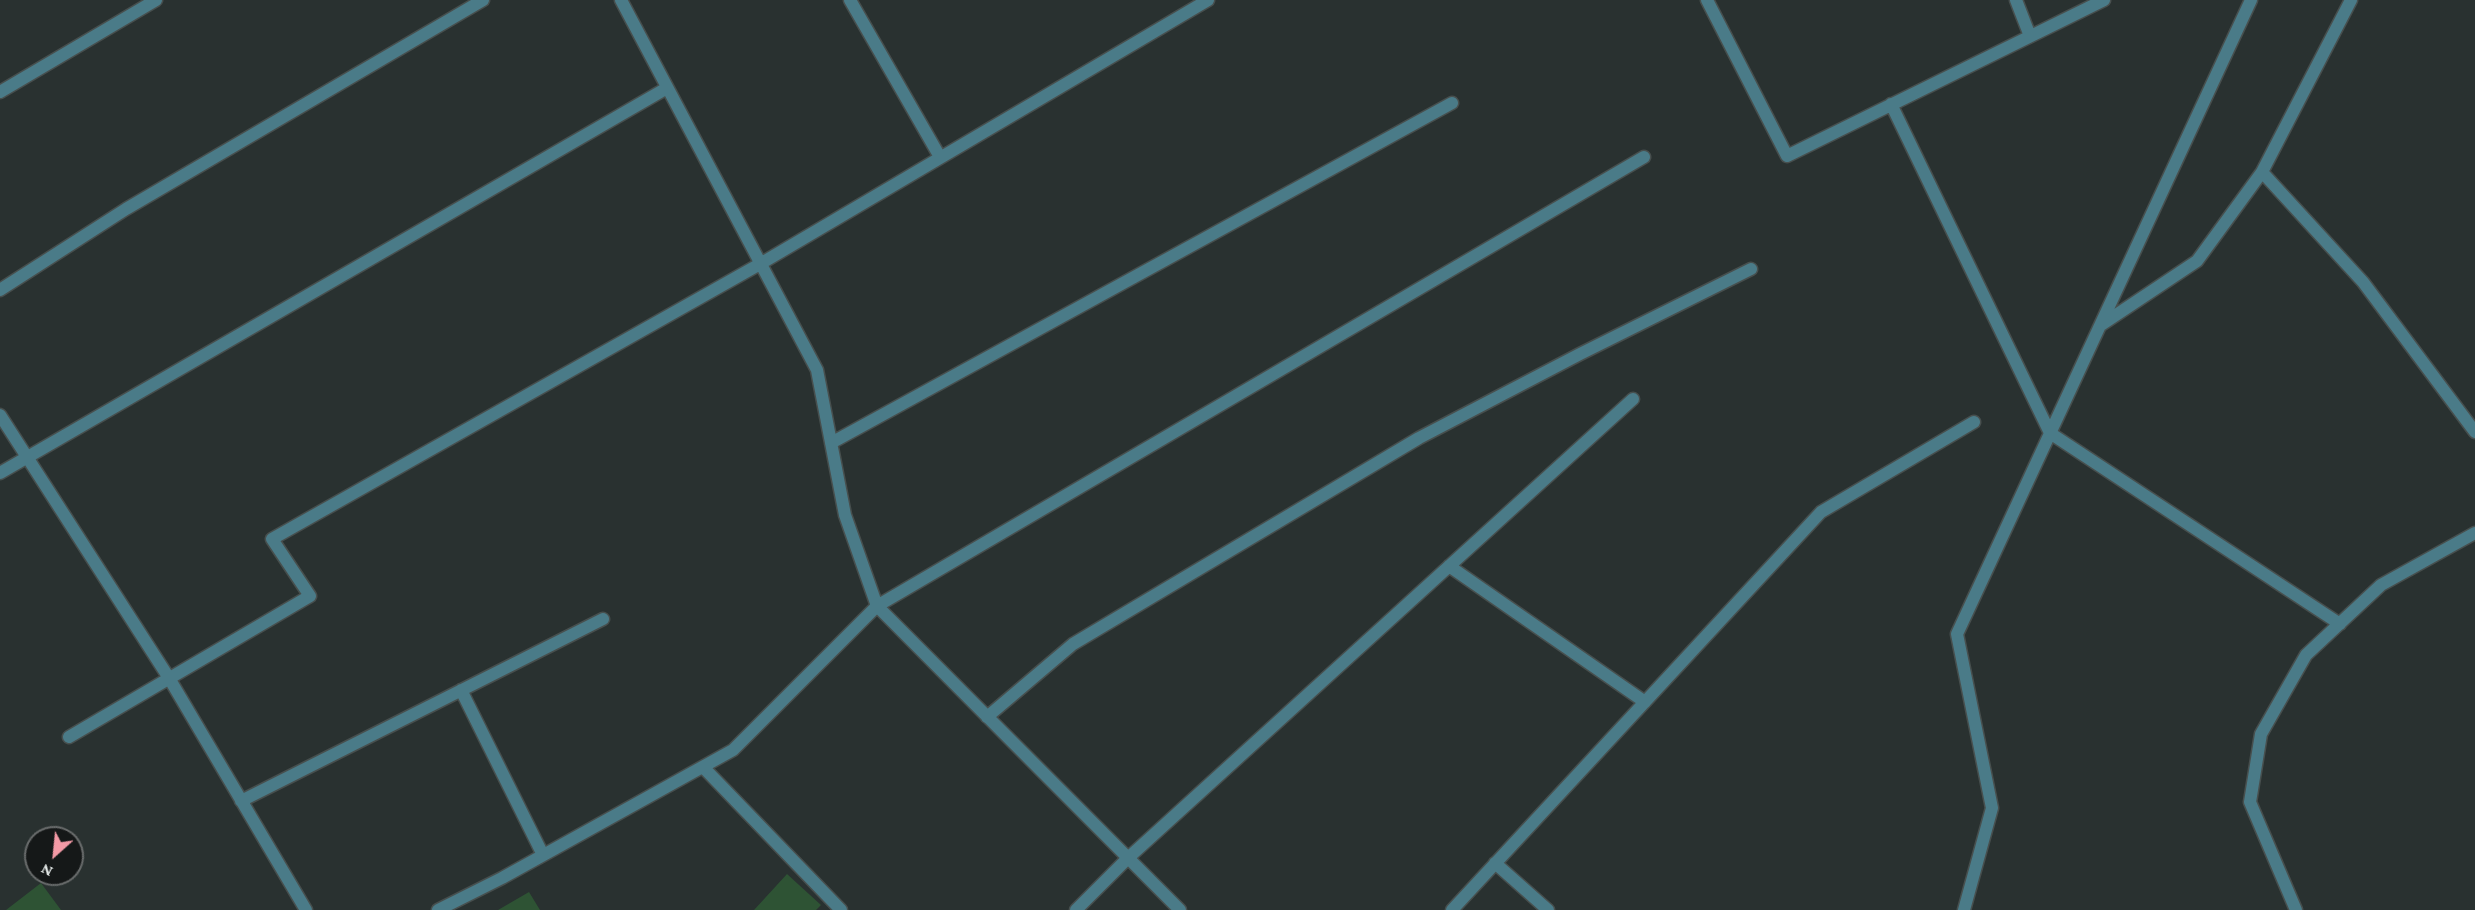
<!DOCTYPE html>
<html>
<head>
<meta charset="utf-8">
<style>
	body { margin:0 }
	#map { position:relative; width:2475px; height:910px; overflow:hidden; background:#293130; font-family:"Crimson Pro",serif }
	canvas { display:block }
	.north { position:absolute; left:24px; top:826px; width:60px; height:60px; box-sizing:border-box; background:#151818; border:2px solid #696c6c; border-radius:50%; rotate:207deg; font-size:16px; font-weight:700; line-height:24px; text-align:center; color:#e6ebea }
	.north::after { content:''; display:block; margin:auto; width:21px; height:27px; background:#f49aa6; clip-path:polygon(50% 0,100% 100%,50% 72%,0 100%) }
</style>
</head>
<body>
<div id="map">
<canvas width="2475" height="910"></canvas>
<div class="north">N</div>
</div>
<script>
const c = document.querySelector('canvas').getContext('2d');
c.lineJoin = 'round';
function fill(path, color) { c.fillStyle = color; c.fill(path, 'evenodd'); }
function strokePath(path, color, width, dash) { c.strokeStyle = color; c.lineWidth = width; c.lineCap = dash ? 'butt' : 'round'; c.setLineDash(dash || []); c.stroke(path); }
const building = new Path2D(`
	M787,874L821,905L816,910H754Z
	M41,883L61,910H6Z
	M529,892L540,910H498Z`);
const minor = new Path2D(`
	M621,0L817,370L845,515L877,606L1180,910
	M850,0L940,157
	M1707,0L1787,156L2104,0
	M2016,0L2030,36
	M0,92L156,0
	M1891,104L2050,433L2340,624
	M2262,172L2363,282L2475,432
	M0,290L126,209L483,0
	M2101,325L2197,261L2262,172L2351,0
	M0,415L169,678L306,910
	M831,443L1452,103
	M0,473L667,88
	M1449,566L1645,702
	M461,690L543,855
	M987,717L1073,644L1419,438L1580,354L1751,269
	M69,737L310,596L272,539L760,264L1208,0
	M703,767L841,910
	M241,801L603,619
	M1495,863L1548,910
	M438,910L502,878L733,750L877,606L1644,157
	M1076,910L1128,858L1633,399
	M1452,910L1821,512L1974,422
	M1964,910L1992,808L1957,634L2251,0
	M2296,910L2250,802L2261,734L2306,655L2381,585L2475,533`);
fill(building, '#2e5334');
strokePath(minor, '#474f4e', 15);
strokePath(minor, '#4a7b88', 12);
</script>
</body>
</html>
